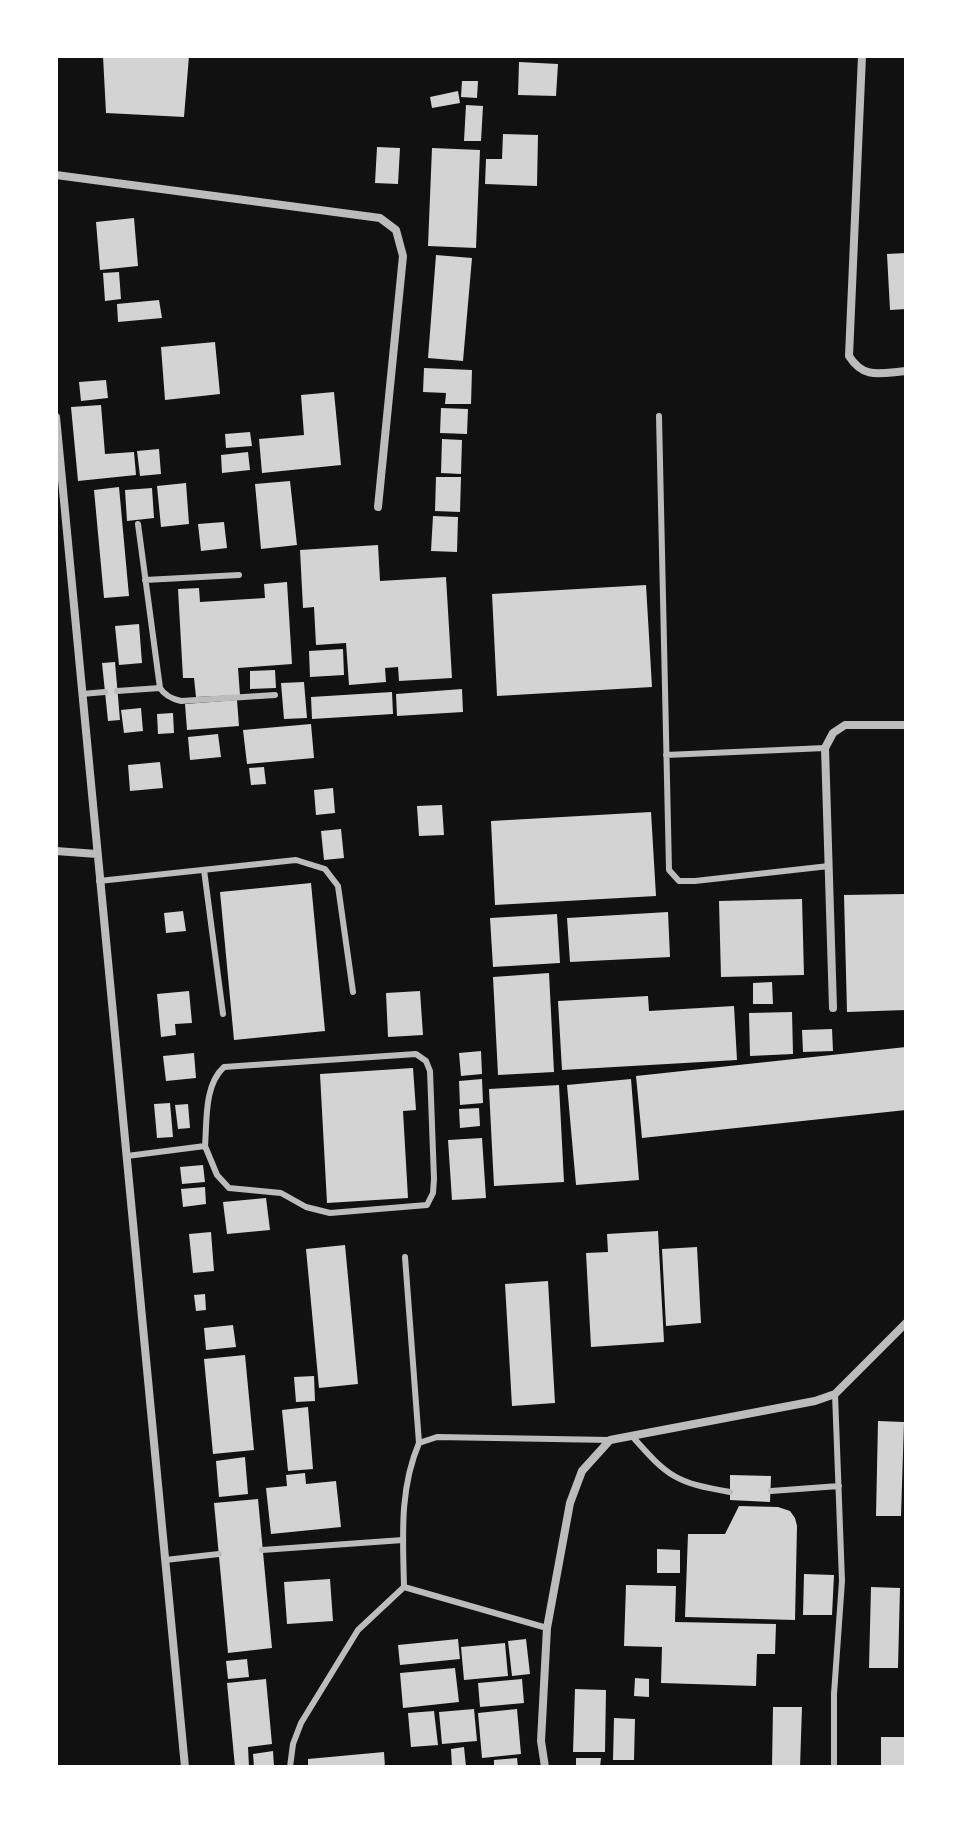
<!DOCTYPE html>
<html>
<head>
<meta charset="utf-8">
<style>
	body { margin:0 }
	#map { position:relative; width:962px; height:1823px; overflow:hidden; background:#111; font-family:Literata,serif }
	canvas { display:block }
	.frame { position:absolute; inset:0; border:58px solid #fff; pointer-events:none }
</style>
</head>
<body>
<div id="map">
<canvas width="962" height="1823"></canvas>
<div class="frame"></div>
</div>
<script>
const c = document.querySelector('canvas').getContext('2d');
c.lineJoin = 'round';
function fill(path, color) { c.fillStyle = color; c.fill(path, 'evenodd'); }
function strokePath(path, color, width, dash) { c.strokeStyle = color; c.lineWidth = width; c.lineCap = dash ? 'butt' : 'round'; c.setLineDash(dash || []); c.stroke(path); }
const building = new Path2D(`
	M103,56H189L184,117L106,113Z
	M519,62L558,64L556,96L518,95Z
	M462,81H478L477,98L461,97Z
	M458,91L460,103L432,108L430,97Z
	M466,105L483,106L481,141H464Z
	M503,134L538,135L537,186L485,184L486,159H502Z
	M377,147L400,148L398,184L375,183Z
	M432,148L480,150L476,248L428,246Z
	M134,218L138,266L100,270L96,222Z
	M906,253V309L890,310L887,254Z
	M436,255L472,258L463,361L428,358Z
	M119,272L121,299L105,301L103,273Z
	M159,300L162,318L118,322L117,304Z
	M215,342L220,394L165,400L161,347Z
	M424,368L472,370L471,404H445L446,393L423,392Z
	M106,380L108,398L81,401L79,382Z
	M334,392L341,465L262,473L259,439L304,435L301,395Z
	M101,405L105,454L134,452L136,475L78,481L71,407Z
	M441,408L468,409L467,434L440,433Z
	M250,432L252,446L226,448L225,434Z
	M442,439L462,440L461,474L441,473Z
	M159,449L161,474L140,476L137,451Z
	M248,452L250,470L222,473L221,455Z
	M436,477H461L460,512L435,511Z
	M290,481L297,545L261,549L255,484Z
	M186,483L189,524L161,527L157,486Z
	M119,487L129,596L104,598L94,490Z
	M152,488L154,518L127,521L125,490Z
	M433,516L458,517L457,552L431,551Z
	M224,522L227,548L201,551L198,524Z
	M378,545L380,581L446,577L452,678L399,681L398,667L385,668L386,682L349,685L346,643L316,645L314,607L303,608L300,550Z
	M287,582L292,664L238,668L240,695L196,697L194,678H183L178,589L199,588L200,602L265,598L264,584Z
	M646,585L652,687L497,696L492,594Z
	M139,624L142,663L119,665L115,626Z
	M343,649L344,675L310,677L309,651Z
	M115,662L120,720L108,721L102,663Z
	M275,670L276,688L250,689V671Z
	M304,682L307,718L284,719L281,683Z
	M462,689L463,712L397,716L396,694Z
	M392,692L393,714L312,719L311,697Z
	M237,700L239,726L187,730L185,704Z
	M141,708L143,731L124,733L121,710Z
	M173,713L174,733L158,734L157,714Z
	M311,724L314,758L247,764L243,730Z
	M218,734L221,757L190,760L188,737Z
	M160,762L163,788L130,791L128,765Z
	M264,767L266,784L251,785L249,768Z
	M333,788L335,813L316,815L314,790Z
	M442,805L444,835L419,836L417,806Z
	M651,812L656,896L495,905L491,821Z
	M341,829L344,858L324,860L321,831Z
	M311,883L325,1031L234,1040L220,892Z
	M906,894V1010L847,1012L844,895Z
	M802,899L804,975L721,977L719,901Z
	M183,911L186,931L166,933L164,913Z
	M668,912L670,957L570,962L567,918Z
	M557,914L560,963L493,967L490,918Z
	M549,973L554,1072L498,1075L493,977Z
	M772,982L773,1004H753V983Z
	M189,991L192,1023L175,1024L176,1035L161,1037L157,994Z
	M420,991L423,1035L388,1037L386,993Z
	M648,996L649,1011L734,1006L737,1060L562,1070L558,1001Z
	M792,1012L793,1054L750,1056L749,1013Z
	M832,1029L833,1051L803,1052L802,1030Z
	M906,1047V1110L642,1138L636,1076Z
	M481,1051L482,1074L461,1076L459,1053Z
	M194,1053L196,1078L166,1081L163,1056Z
	M413,1068L416,1110L403,1111L408,1198L327,1203L320,1074Z
	M482,1079L483,1103L460,1105L459,1081Z
	M631,1079L639,1180L576,1185L567,1085Z
	M559,1085L564,1182L494,1186L489,1089Z
	M170,1103L173,1137L157,1138L154,1104Z
	M188,1104L190,1128L178,1129L175,1105Z
	M479,1108L480,1126L460,1128L459,1109Z
	M482,1138L486,1198L452,1200L448,1140Z
	M203,1165L205,1182L182,1184L180,1167Z
	M205,1187L206,1204L183,1207L181,1189Z
	M266,1198L270,1230L227,1234L223,1202Z
	M658,1231L664,1342L591,1347L586,1253L608,1252L607,1234Z
	M211,1232L214,1271L193,1273L189,1234Z
	M345,1245L358,1384L319,1388L306,1249Z
	M697,1247L701,1323L666,1326L662,1249Z
	M548,1281L555,1403L512,1406L505,1284Z
	M205,1294L206,1310L196,1311L194,1295Z
	M233,1325L236,1347L206,1350L204,1328Z
	M245,1355L254,1450L213,1454L204,1359Z
	M314,1376L315,1401L296,1402L294,1377Z
	M308,1407L313,1469L288,1471L282,1410Z
	M878,1421L904,1422L901,1516H876Z
	M245,1457L248,1494L219,1497L216,1461Z
	M305,1473L306,1484L336,1481L341,1527L271,1534L266,1488L287,1486L286,1475Z
	M730,1475L771,1476L770,1502L730,1500Z
	M258,1499L272,1648L228,1653L214,1503Z
	M739,1506L778,1507L790,1511L795,1518L797,1526L795,1620L685,1617L688,1534H725Z
	M657,1549L680,1550V1573H657Z
	M804,1574L834,1575L832,1615H803Z
	M330,1579L333,1621L287,1624L284,1582Z
	M626,1585L676,1586L675,1622L776,1624L775,1654H757L756,1686L661,1683L662,1647L624,1646Z
	M871,1587L900,1588L898,1668H869Z
	M458,1639L460,1659L400,1665L398,1645Z
	M526,1639L530,1674L512,1676L508,1641Z
	M505,1643L508,1676L464,1680L461,1647Z
	M247,1659L249,1677L228,1679L226,1661Z
	M455,1668L459,1702L403,1708L400,1673Z
	M635,1678L649,1679V1697L634,1696Z
	M266,1679L272,1744L248,1747L249,1767H235L227,1683Z
	M522,1679L524,1703L480,1707L478,1683Z
	M575,1689L606,1690L605,1752H573Z
	M773,1707H802L800,1767H772Z
	M474,1709L477,1741L442,1744L439,1712Z
	M517,1709L521,1754L482,1758L478,1713Z
	M434,1711L438,1745L411,1747L408,1713Z
	M614,1718L635,1719L634,1760H613Z
	M881,1737H906V1767H881Z
	M464,1747L466,1767H452L451,1749Z
	M273,1751L274,1767H254L253,1754Z
	M384,1752L385,1767H308V1759Z
	M517,1758L518,1767H494V1760Z
	M576,1758H601L600,1767H576Z`);
const service = new Path2D(`
	M659,416L669,870L679,881H695L829,866
	M138,524L160,688C165,696 172,699 181,701L275,695
	M145,580L239,575
	M117,691L160,688
	M82,694L105,692
	M666,755L825,748
	M204,870L223,1014
	M99,881L296,860L325,869L338,886L353,992
	M127,1156L205,1146L217,1175L229,1188L281,1193L306,1207L330,1213L427,1205L433,1193L434,1179L430,1071L426,1061L416,1054L224,1067C204,1085 207,1121 205,1146
	M405,1257L419,1443
	M632,1436C668,1477 676,1483 730,1492
	M771,1491L839,1486
	M262,1550L403,1540
	M165,1560L219,1554
	M404,1587C403,1538 399,1490 419,1443L437,1437L610,1440
	M290,1767L293,1744L301,1723L358,1630L404,1587L547,1628
	M834,1767V1694L842,1581L835,1394`);
const minor = new Path2D(`
	M862,56L849,356C864,380 881,373 906,371
	M56,175L380,218L396,230L403,256L378,507
	M56,417L185,1767
	M56,851L97,854
	M833,1008L825,748L833,733L845,725H906
	M545,1767L541,1741L547,1628L570,1503L582,1471L610,1440L815,1401L835,1394L906,1323`);
fill(building, '#d3d3d3');
strokePath(service, '#bcbcbc', 6);
strokePath(minor, '#bcbcbc', 8);
</script>
</body>
</html>
